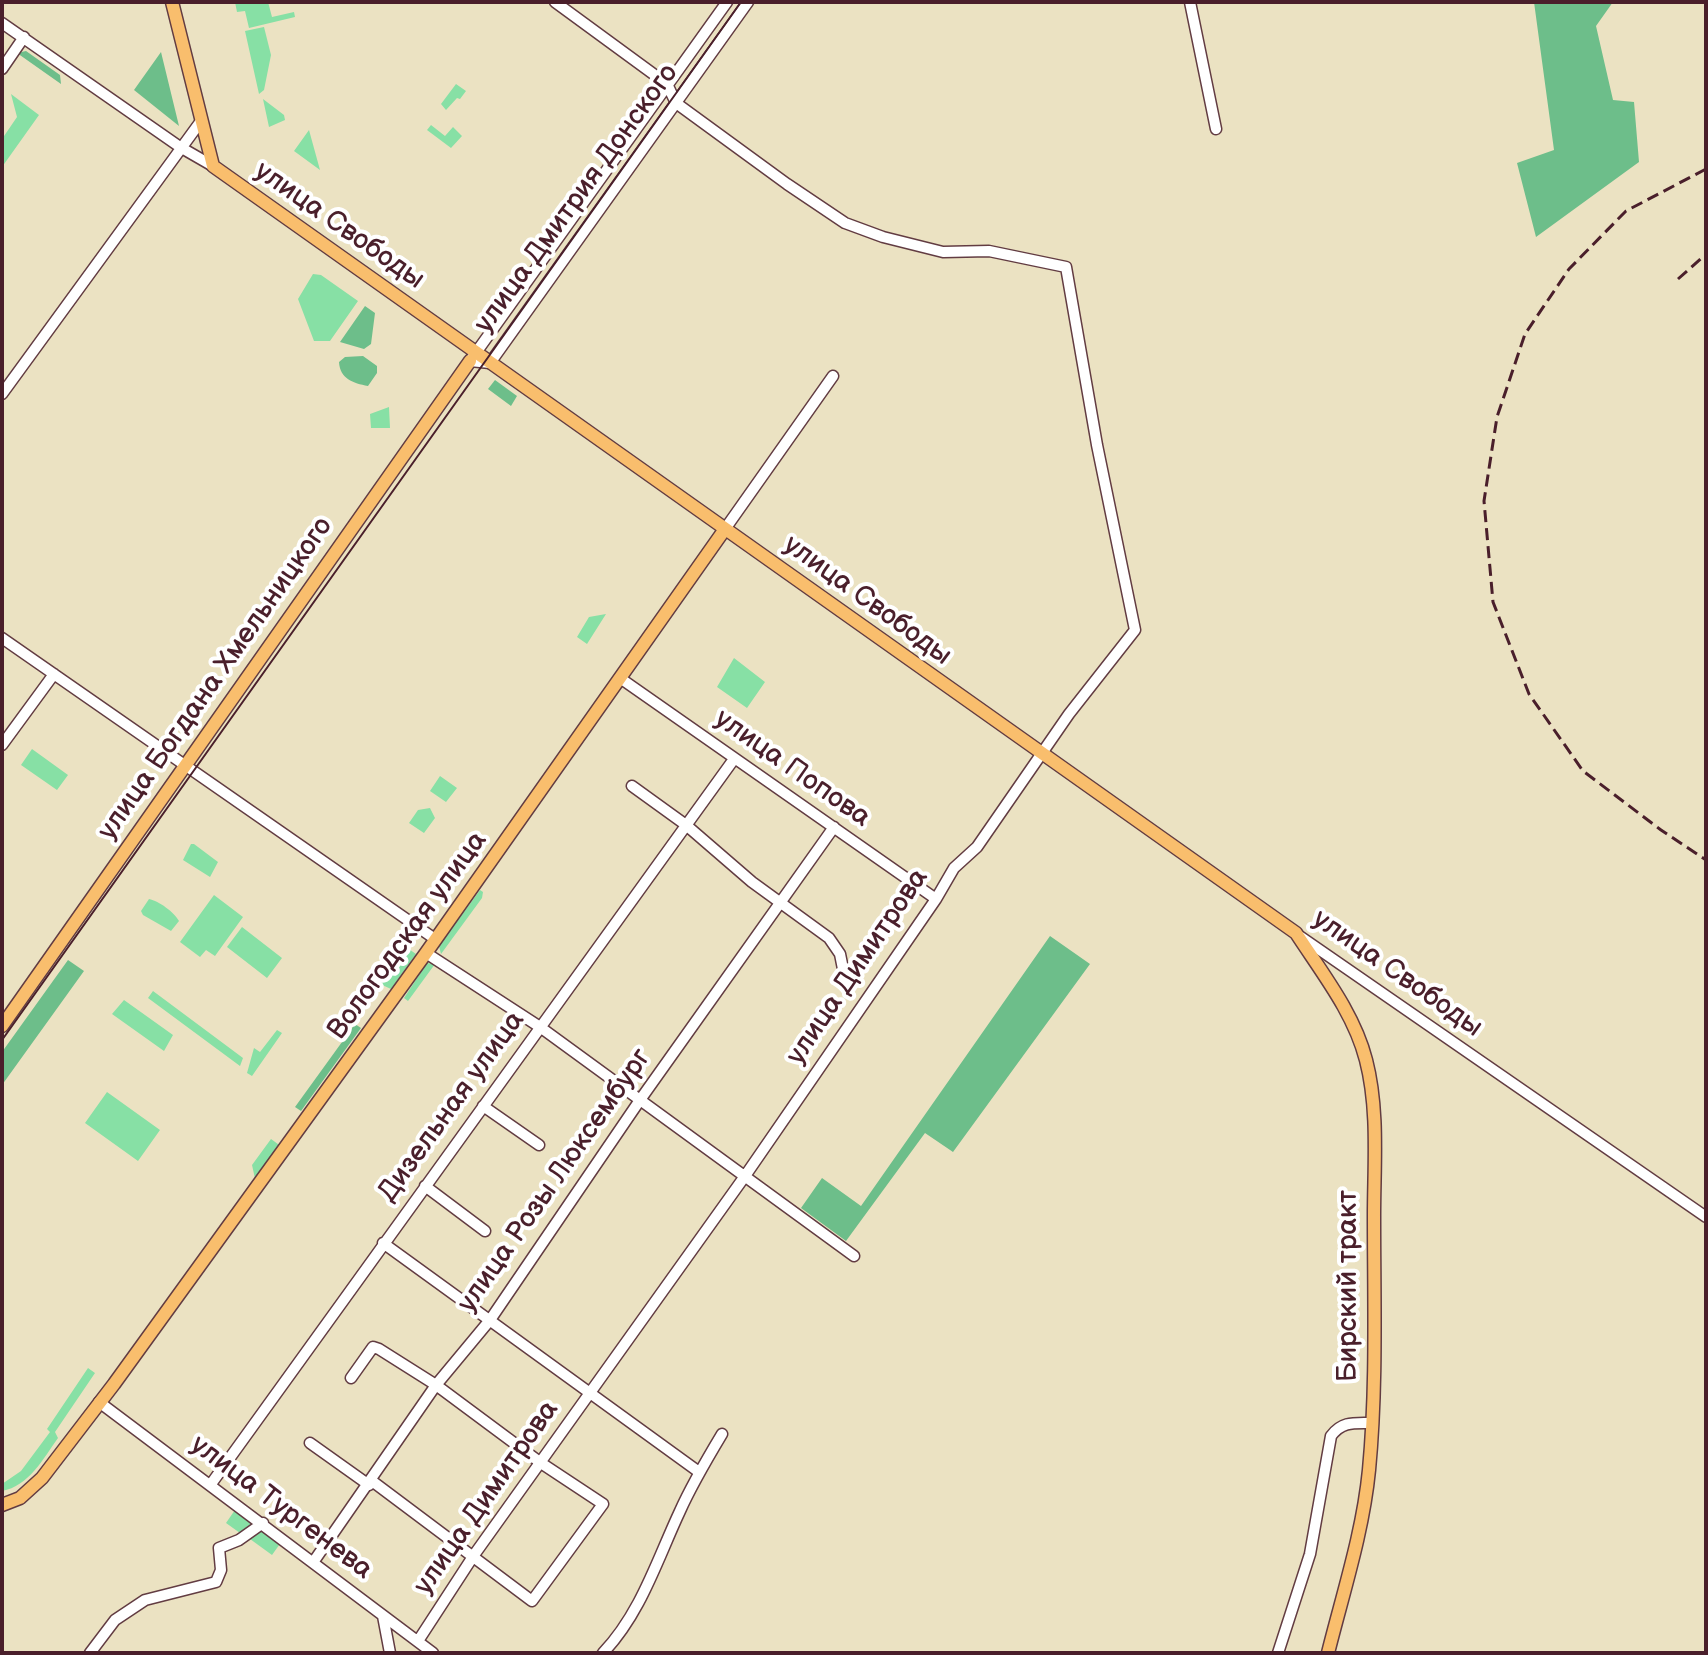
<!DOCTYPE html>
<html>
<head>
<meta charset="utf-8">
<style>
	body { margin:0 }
	#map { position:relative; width:1708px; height:1655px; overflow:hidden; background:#ebe2c2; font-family:"Balsamiq Sans",sans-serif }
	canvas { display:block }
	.frame { position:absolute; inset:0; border:4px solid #4a1f2b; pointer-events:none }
</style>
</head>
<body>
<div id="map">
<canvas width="1708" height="1655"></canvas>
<div class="frame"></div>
</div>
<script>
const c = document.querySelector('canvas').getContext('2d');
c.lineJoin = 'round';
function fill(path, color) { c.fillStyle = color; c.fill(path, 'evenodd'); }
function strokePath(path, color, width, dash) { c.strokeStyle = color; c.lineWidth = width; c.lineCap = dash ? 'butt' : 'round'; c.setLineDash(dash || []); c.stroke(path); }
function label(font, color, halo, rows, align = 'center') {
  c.font = font + ' "Balsamiq Sans",sans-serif'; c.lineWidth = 8; c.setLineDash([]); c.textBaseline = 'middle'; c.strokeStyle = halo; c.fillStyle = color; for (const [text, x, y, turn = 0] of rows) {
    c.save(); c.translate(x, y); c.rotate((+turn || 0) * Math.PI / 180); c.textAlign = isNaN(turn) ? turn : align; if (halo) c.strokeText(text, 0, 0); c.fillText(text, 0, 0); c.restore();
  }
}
const green = new Path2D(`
	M235,2H268L272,17L294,12L295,17L249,28L245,11L237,12Z
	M264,27L271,55L264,90L259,94L245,31Z
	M456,84L466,91L460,99L457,98L446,110L441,104Z
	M11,94L39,115L2,167V139L17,117Z
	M263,99L284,115L285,120L269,127Z
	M431,125L445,136L453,127L462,136L451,148L427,130Z
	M309,130L320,170L294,151Z
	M313,274L321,275L358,301L330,341H314L298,299Z
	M389,407L390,428H371L370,414Z
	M606,614L587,644L577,637L589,617Z
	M734,658L765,682L747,708L717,687Z
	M32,749L68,775L57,790L21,765Z
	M440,776L457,788L446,802L430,791Z
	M430,808L435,818L424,833L409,823L418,810Z
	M191,844H194L218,862L210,877L183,860Z
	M480,890L483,892L482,898L441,954L439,946Z
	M214,895L243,917L215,956L206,950L200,957L180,942Z
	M149,899C159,901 174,912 179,921L171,931L143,915L141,911Z
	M242,927L282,958L267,978L227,947Z
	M406,947L416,954L391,989L380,984Z
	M427,963L435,964L408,1001L404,998Z
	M153,991L243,1058L240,1066L148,998Z
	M124,1000L173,1035L164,1051L112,1014Z
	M277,1030L282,1033L252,1076L247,1073L254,1048L260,1052Z
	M107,1092L160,1130L138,1161L85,1123Z
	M271,1139L282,1147L256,1183L252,1165Z
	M88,1368L95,1373L55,1432L58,1438C43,1459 29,1486 2,1491V1484L21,1471L50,1432L47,1429Z
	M237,1507L256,1521L240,1533L226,1523Z
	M264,1528L282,1541L272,1555L250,1539Z`);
const forest = new Path2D(`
	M1534,2H1613L1596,26L1613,100L1634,102L1639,162L1536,237L1517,163L1554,150Z
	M26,51L60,75L61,84L17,53Z
	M161,52L179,126L134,90Z
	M365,306L375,313L371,344L364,349L340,342Z
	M363,356L377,366V373L368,386C353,383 340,379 339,362L345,357Z
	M495,380L517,396L511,406L488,389Z
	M1050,936L1090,964L953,1152L925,1133L846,1241L801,1208L822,1178L861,1206Z
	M68,960L84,971L2,1085V1052Z
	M355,1024L361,1028L301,1111L295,1107Z`);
const minor = new Path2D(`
	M727,2L470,361L490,363L748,2
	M1190,2L1216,129
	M2,23L180,147L213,166
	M2,69L24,37
	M2,394L201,121
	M725,529L833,376
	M2,638L435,939
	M620,678L936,899
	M2,745L54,674
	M632,786L686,825L752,882L829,938L840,954L844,974
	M1301,937L1706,1217
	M426,953L540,1027L854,1256
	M483,1106L539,1145
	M425,1186L485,1231
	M383,1243L699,1472
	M351,1378L373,1347L379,1349L436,1385L541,1463L603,1504L532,1601L372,1481
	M99,1402L433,1653
	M310,1443L369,1485
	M211,1484L734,759
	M314,1561L436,1385L490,1320L640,1100L834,827
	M383,1616L390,1653
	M418,1641L474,1555L745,1176L936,899L954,868L977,847L1069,714L1135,630L1097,445L1066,267L989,251L943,252L883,237L845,223L787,184L676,103L667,84L555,2
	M90,1653L115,1620L145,1600L216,1582L221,1570L219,1548L239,1540L263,1523
	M603,1653C641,1613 657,1560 680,1511C692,1484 707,1459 722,1434
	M1278,1653L1310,1554L1331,1436C1342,1421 1354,1423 1372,1423`);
const major = new Path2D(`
	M172,2L213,166L1296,933C1322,973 1354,1013 1366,1060C1379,1110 1374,1165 1374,1216C1374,1301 1377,1386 1369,1470C1363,1532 1343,1593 1328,1653
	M2,1026L470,361
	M2,1505L20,1498L42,1478L114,1384L426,953L725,529`);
const tram = new Path2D(`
	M2,1040L741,2`);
const rail = new Path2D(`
	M1706,169L1626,211L1569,269L1525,334L1497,417L1484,501L1493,602L1529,694L1583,771L1661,830L1706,860
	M1678,279L1706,254`);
const streetNames = [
	["улица Дмитрия Донского",577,199,-54],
	["улица Свободы",339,226,35],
	["улица Свободы",867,601,36],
	["улица Богдана Хмельницкого",216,679,-55],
	["улица Попова",792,769,35],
	["Вологодская улица",408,936,-54],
	["улица Димитрова",858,967,-56],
	["улица Свободы",1397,974,35],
	["Дизельная улица",452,1107,-54],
	["улица Розы Люксембург",555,1181,-55],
	["Бирский тракт",1349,1286,-90],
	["улица Димитрова",487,1498,-55],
	["улица Тургенева",281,1508,37]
];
fill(green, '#87e0a5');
fill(forest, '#6dbe8a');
strokePath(minor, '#623c42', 13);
strokePath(major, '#623c42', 15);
strokePath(minor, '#fff', 10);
strokePath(major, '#f9be6d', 12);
strokePath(tram, '#4a1f2b', 2);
strokePath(rail, '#4a1f2b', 3, [12, 6]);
label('28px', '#4a1f2b', '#fff', streetNames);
</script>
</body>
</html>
